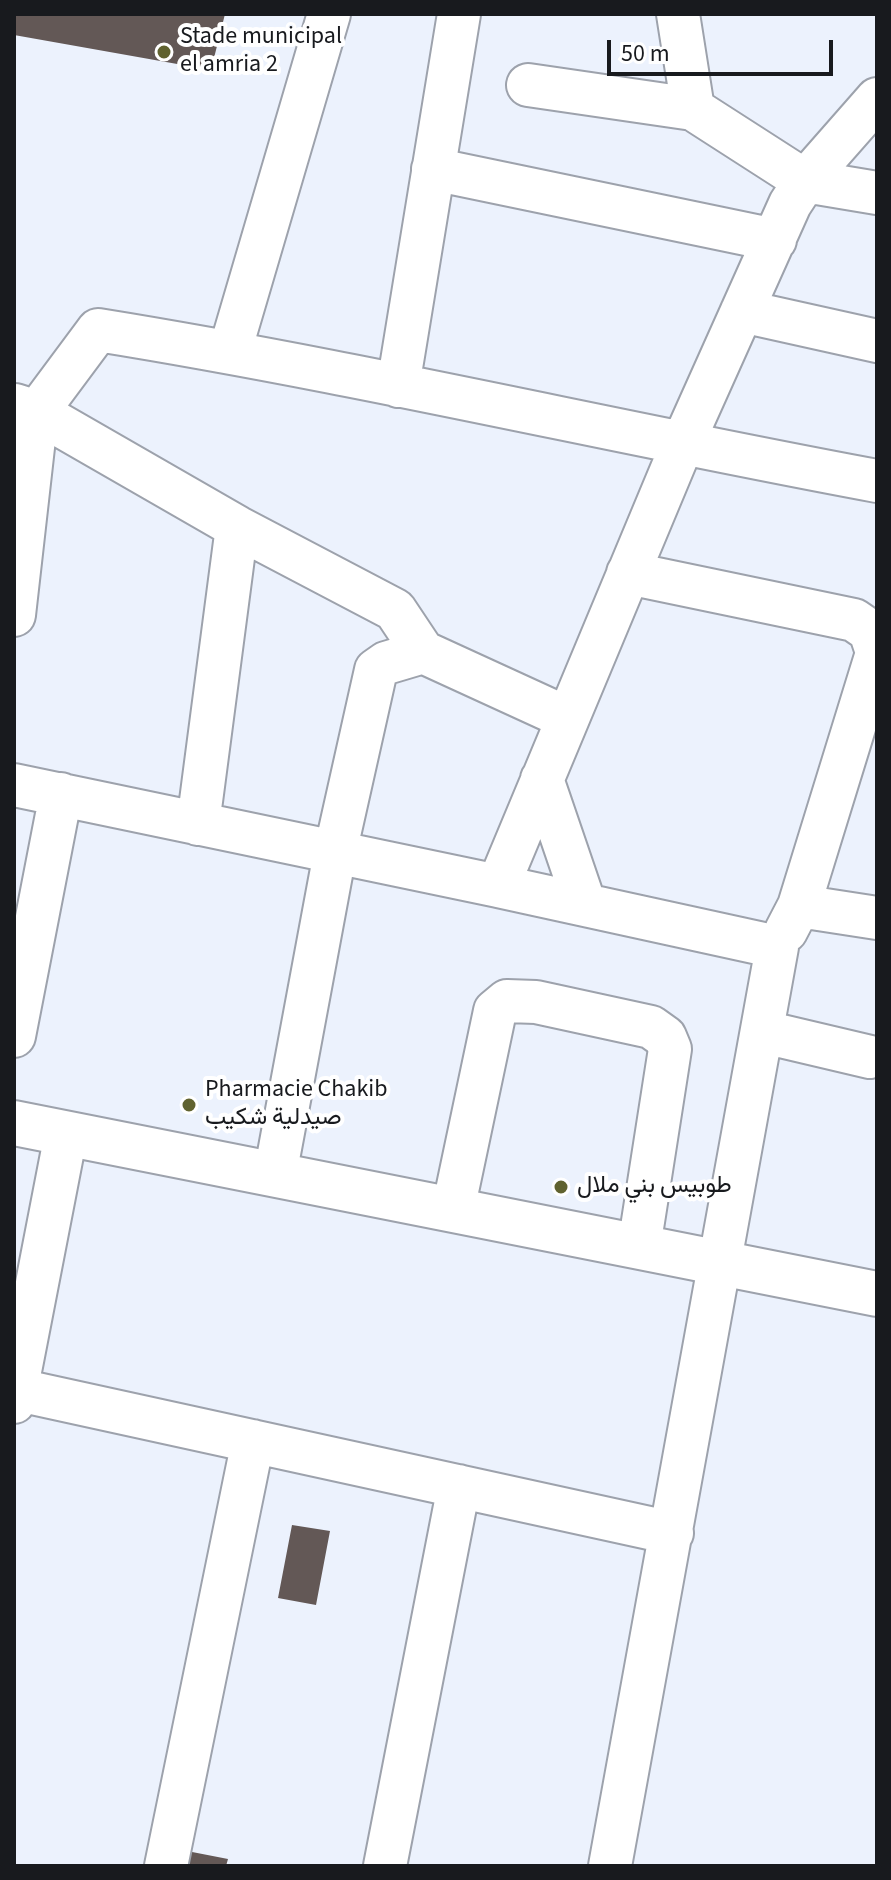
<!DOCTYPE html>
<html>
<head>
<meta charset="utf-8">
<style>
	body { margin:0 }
	#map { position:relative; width:891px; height:1880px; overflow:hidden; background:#ecf2fd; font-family:"Source Sans 3",sans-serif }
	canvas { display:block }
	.frame { position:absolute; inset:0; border:16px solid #181a1e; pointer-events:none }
	.scale { position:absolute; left:607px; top:40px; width:226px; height:36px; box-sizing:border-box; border:4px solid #181a1e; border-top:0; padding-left:10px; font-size:24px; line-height:28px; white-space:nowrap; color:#181a1e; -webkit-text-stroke:6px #fff; paint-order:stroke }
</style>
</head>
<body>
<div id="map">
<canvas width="891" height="1880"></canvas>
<div class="frame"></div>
<div class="scale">50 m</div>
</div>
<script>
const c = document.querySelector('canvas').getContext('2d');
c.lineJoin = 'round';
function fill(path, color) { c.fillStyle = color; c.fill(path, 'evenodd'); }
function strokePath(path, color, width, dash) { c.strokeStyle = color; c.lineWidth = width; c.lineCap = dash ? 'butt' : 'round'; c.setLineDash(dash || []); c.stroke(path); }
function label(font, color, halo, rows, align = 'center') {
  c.font = font + ' "Source Sans 3",Vazirmatn,sans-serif'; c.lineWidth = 8; c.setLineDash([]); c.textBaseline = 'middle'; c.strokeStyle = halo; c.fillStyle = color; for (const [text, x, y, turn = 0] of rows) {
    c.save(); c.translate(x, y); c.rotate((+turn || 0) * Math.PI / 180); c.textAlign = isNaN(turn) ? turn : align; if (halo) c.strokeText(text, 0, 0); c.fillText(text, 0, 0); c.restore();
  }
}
const building = new Path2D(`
	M14,14H225L211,70L14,35Z
	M292,1525L330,1531L316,1605L278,1598Z
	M187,1851L228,1859L226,1866H184Z`);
const minor = new Path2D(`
	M678,14L693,109
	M528,85L693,109L805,181L877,193
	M433,169L775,240
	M742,311L877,341
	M230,351L329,14
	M398,386L459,14
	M15,405L37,412L237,527L395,610L423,652L567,718
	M628,573L854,620L870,631L877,652
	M14,615L37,412L98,330C359,372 617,433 877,481
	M542,779L585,905
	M14,785L498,886L682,445L790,204L805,181L877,99
	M198,824L237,527
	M498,886L777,947L610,1866
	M799,906L877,653
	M786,931L799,906L877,918
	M764,1032L870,1057
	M14,1036L61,794
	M275,1175L335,853L376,670L386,663L423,652
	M453,1210L495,1011L507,1001L536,1002L651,1027L665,1037L670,1049L639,1247
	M14,1389L672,1533
	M14,1402L66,1134
	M166,1866L253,1441
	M385,1866L459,1486`);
const major = new Path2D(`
	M14,1123L877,1294`);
const markers = [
	[164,52,8,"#60622f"],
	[189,1105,8,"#60622f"],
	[561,1187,8,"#60622f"]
];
const poiNames = [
	["Stade municipal",180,38],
	["el amria 2",180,66],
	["Pharmacie Chakib",205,1091],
	["صيدلية شكيب",205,1119],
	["طوبيس بني ملال",577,1187]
];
fill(building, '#635856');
strokePath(minor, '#9da2ac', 46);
strokePath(major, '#9da2ac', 48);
strokePath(minor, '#fff', 42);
strokePath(major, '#fff', 44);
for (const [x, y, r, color] of markers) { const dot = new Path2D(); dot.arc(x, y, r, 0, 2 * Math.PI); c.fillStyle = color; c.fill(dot); strokePath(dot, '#fff', 3); }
label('24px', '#181a1e', '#fff', poiNames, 'left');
</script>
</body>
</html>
